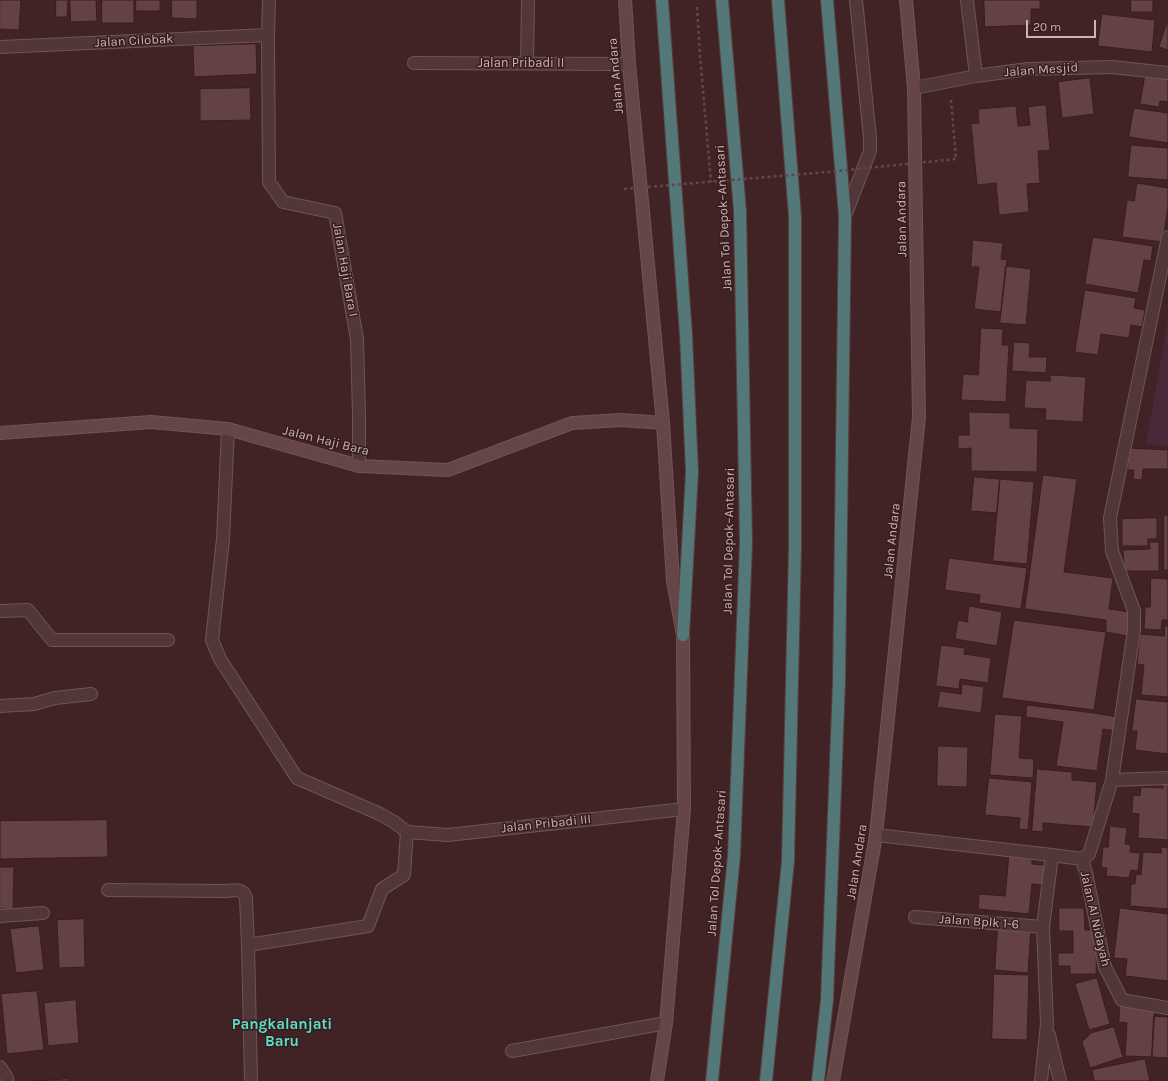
<!DOCTYPE html>
<html>
<head>
<meta charset="utf-8">
<style>
	body { margin:0 }
	#map { position:relative; width:1168px; height:1081px; overflow:hidden; background:#422325; font-family:Karla,sans-serif }
	canvas { display:block }
	.scale { position:absolute; left:1026px; top:20px; width:70px; height:18px; box-sizing:border-box; border:2px solid #ccb4b4; border-top:0; padding-left:5px; font-size:12px; line-height:14px; white-space:nowrap; color:#ccb4b4; -webkit-text-stroke:3px #371c1d; paint-order:stroke }
</style>
</head>
<body>
<div id="map">
<canvas width="1168" height="1081"></canvas>
<div class="scale">20 m</div>
</div>
<script>
const c = document.querySelector('canvas').getContext('2d');
c.lineJoin = 'round';
function fill(path, color) { c.fillStyle = color; c.fill(path, 'evenodd'); }
function strokePath(path, color, width, dash) { c.strokeStyle = color; c.lineWidth = width; c.lineCap = dash ? 'butt' : 'round'; c.setLineDash(dash || []); c.stroke(path); }
function label(font, color, halo, rows, align = 'center') {
  c.font = font + ' Karla,sans-serif'; c.lineWidth = 3; c.setLineDash([]); c.textBaseline = 'middle'; c.strokeStyle = halo; c.fillStyle = color; for (const [text, x, y, turn = 0] of rows) {
    c.save(); c.translate(x, y); c.rotate((+turn || 0) * Math.PI / 180); c.textAlign = isNaN(turn) ? turn : align; if (halo) c.strokeText(text, 0, 0); c.fillText(text, 0, 0); c.restore();
  }
}
const green = new Path2D(`
	M1168,320V446L1146,444Z`);
const building = new Path2D(`
	M0,0H21L19,30L0,29Z
	M56,0H68L67,17H56Z
	M70,0H96L97,21L71,22Z
	M102,0H134V23H102Z
	M136,0H160V11H136Z
	M172,0H197V19L172,18Z
	M984,0H1040V9H1031V25L985,27Z
	M1131,0H1153V12H1131Z
	M1102,14L1155,20L1152,52L1098,46Z
	M1168,20V50L1159,47Z
	M256,44L257,74L194,77L193,46Z
	M1146,71L1168,75V102L1160,101L1159,107L1140,104Z
	M1090,78L1094,114L1062,118L1058,82Z
	M250,88L251,120L200,121V89Z
	M1046,105L1050,150L1038,151L1040,183L1027,184L1029,212L999,215L996,183L977,185L971,124L979,123L978,109L1016,106L1018,126L1030,125L1028,107Z
	M1134,108L1168,113V143L1129,137Z
	M1131,145L1168,148V180L1128,177Z
	M1137,183L1168,188V206L1163,242L1122,237L1127,200L1134,201Z
	M1093,237L1153,246L1151,261L1144,260L1138,293L1085,284Z
	M973,240L1003,243L1001,259L1007,260L1001,312L974,309L979,267H971Z
	M1006,266L1031,269L1026,325L1000,323Z
	M1085,290L1136,298L1134,308L1145,310L1142,327L1131,325L1129,338L1101,334L1098,355L1075,352Z
	M981,328L1003,329L1002,345H1009L1006,402L961,400L963,374L978,375Z
	M1014,342L1030,343L1029,357H1047L1046,373L1012,371Z
	M1050,375L1086,377L1083,422L1045,420L1046,409L1024,408L1026,380L1050,381Z
	M969,412L1010,413V428L1038,429L1037,472L971,471V448L958,449V435H969Z
	M1129,448L1168,450V469H1143L1142,480L1133,479L1134,470H1128Z
	M1043,475L1077,479L1064,572L1113,578L1109,609L1130,612L1127,636L1106,632V620L1025,609Z
	M974,477L1000,479L997,513L971,511Z
	M1000,479L1034,482L1027,564L993,561Z
	M1164,515H1168V570H1164Z
	M1157,518V539H1148V546H1122V519Z
	M1149,542H1159V571H1124L1123,550L1150,549Z
	M949,558L1027,568L1021,609L979,603L980,595L945,590Z
	M1151,578L1168,579V620H1162L1161,630L1144,629L1145,607H1150Z
	M969,606L1002,612L997,646L955,639L958,620L967,622Z
	M1014,620L1106,632L1094,710L1002,698Z
	M1165,626H1168V697L1141,695L1144,665L1137,664L1140,634L1164,636Z
	M941,645L965,648L964,654L991,658L988,683L960,679L959,689L936,686Z
	M962,684L984,687L981,713L937,707L940,691L961,694Z
	M1136,699L1168,702V754L1135,750L1137,731H1132Z
	M1027,705L1094,713L1117,717L1115,731L1103,729L1097,771L1056,766L1063,722L1026,717Z
	M995,714L1022,716L1019,758L1034,759L1033,778L990,775Z
	M938,746L968,747L967,787L937,786Z
	M1037,769L1072,772V780L1097,782L1093,827L1043,823V832L1032,831Z
	M989,778L1032,782L1028,830L1019,829L1020,818L985,815Z
	M1163,784H1168V840L1138,838L1139,814L1132,813L1133,795L1140,796L1141,787L1163,788Z
	M107,820L108,857L0,859V821Z
	M1110,826L1127,828L1125,844L1131,845L1130,852L1140,853L1138,871L1131,870L1129,878L1106,876L1107,868L1101,867L1103,847H1108Z
	M1161,847L1168,848V909L1130,906L1131,884H1135L1136,874L1141,875L1143,852L1161,853Z
	M1009,856L1032,858V864L1045,865L1043,885L1032,884L1029,914L978,909L979,894L1005,896Z
	M0,867H14L13,909H0Z
	M1059,908H1084L1085,930H1097L1096,974H1070V966H1058V953H1073V931H1059Z
	M1120,908L1168,914V981L1125,976L1127,959L1114,958Z
	M84,919L85,967L59,968L57,920Z
	M39,926L44,970L16,973L10,929Z
	M998,926L1031,928L1028,973L995,970Z
	M994,974L1029,975L1027,1040L992,1039Z
	M1097,978L1110,1024L1089,1030L1075,984Z
	M37,991L44,1050L7,1054L1,994Z
	M76,1000L79,1043L48,1046L44,1003Z
	M1120,1005L1155,1007L1152,1057L1125,1056L1127,1023L1119,1022Z
	M1154,1016L1168,1017V1058L1152,1057Z
	M1114,1027L1123,1057L1090,1068L1082,1042L1091,1033Z
	M1145,1059L1150,1081H1094L1092,1070Z
	M68,1079V1081H35Z`);
const path = new Path2D(`
	M697,7L700,55L711,182
	M951,100L956,159`);
const lane = new Path2D(`
	M845,216L870,151V138L856,0
	M0,706L34,704L55,698L91,694`);
const street = new Path2D(`
	M269,0L268,35L269,182L283,202L335,213L357,339L359,415V466
	M967,0L976,76
	M0,47L268,35
	M414,63L629,64
	M527,63L528,0
	M914,88L976,76L1028,69L1112,67L1168,73
	M228,429L223,539L212,640L220,659L297,778L380,814L394,822L407,832
	M0,611L28,610L52,640H168
	M1112,780L1168,778
	M407,832L448,835L684,809
	M876,835L1052,855L1082,859L1089,854L1112,780L1134,630V611L1112,551L1110,518L1168,237
	M1082,859L1086,873L1105,967L1122,1000L1168,1008
	M108,890L225,891C234,890 243,888 246,898L248,945
	M0,916L43,913
	M915,917L1043,927
	M1049,1035L1060,1081
	M512,1051L666,1023
	M0,1067L7,1078V1081
	M251,1081L248,945L368,926L382,889L404,875L407,832
	M1041,1081L1047,1024L1043,927L1052,855`);
const secondary = new Path2D(`
	M625,0L629,64L663,423L673,581L683,635L684,809L666,1023L657,1081
	M0,433L151,422L228,429L359,466L448,470L572,423L621,420L663,423
	M833,1081L876,835L919,417L914,88L906,0`);
const highway = new Path2D(`
	M662,0L686,335L692,472L683,635
	M712,1081L734,856L746,543L740,211L722,0
	M766,1081L788,861L795,547V217L778,0
	M818,1081L827,1000L839,682L845,216L827,0`);
const pathBridge = new Path2D(`
	M624,189L828,172L956,159`);
const streetNames = [
	["Jalan Cilobak",134,41,-3],
	["Jalan Pribadi II",521,63],
	["Jalan Mesjid",1041,70,-4],
	["Jalan Andara",616,76,-95],
	["Jalan Tol Depok–Antasari",724,218,-93],
	["Jalan Andara",902,219,-91],
	["Jalan Haji Bara I",345,270,80],
	["Jalan Haji Bara",326,441,14],
	["Jalan Tol Depok–Antasari",729,541,-89],
	["Jalan Andara",892,541,-84],
	["Jalan Pribadi III",546,824,-6],
	["Jalan Andara",857,862,-81],
	["Jalan Tol Depok–Antasari",717,863,-86],
	["Jalan Al Nidayah",1095,919,77],
	["Jalan Bplk 1-6",979,922,4]
];
const quarterNames = [
	["Pangkalanjati",282,1025],
	["Baru",282,1042]
];
fill(green, '#47293a');
fill(building, '#644143');
strokePath(building, '#391e1f', 1);
strokePath(lane, '#6f5556', 14);
strokePath(street, '#6f5556', 14);
strokePath(secondary, '#6f5556', 14);
strokePath(highway, '#593f40', 14);
strokePath(path, '#624554', 2.5, [3, 3]);
strokePath(lane, '#513738', 12);
strokePath(street, '#513738', 12);
strokePath(secondary, '#654545', 12);
strokePath(highway, '#537877', 12);
strokePath(pathBridge, '#624554', 2.5, [3, 3]);
label('13px', '#ccb4b4', '#371c1d', streetNames);
label('bold 15px', '#5be0c5', '#371c1d', quarterNames);
</script>
</body>
</html>
